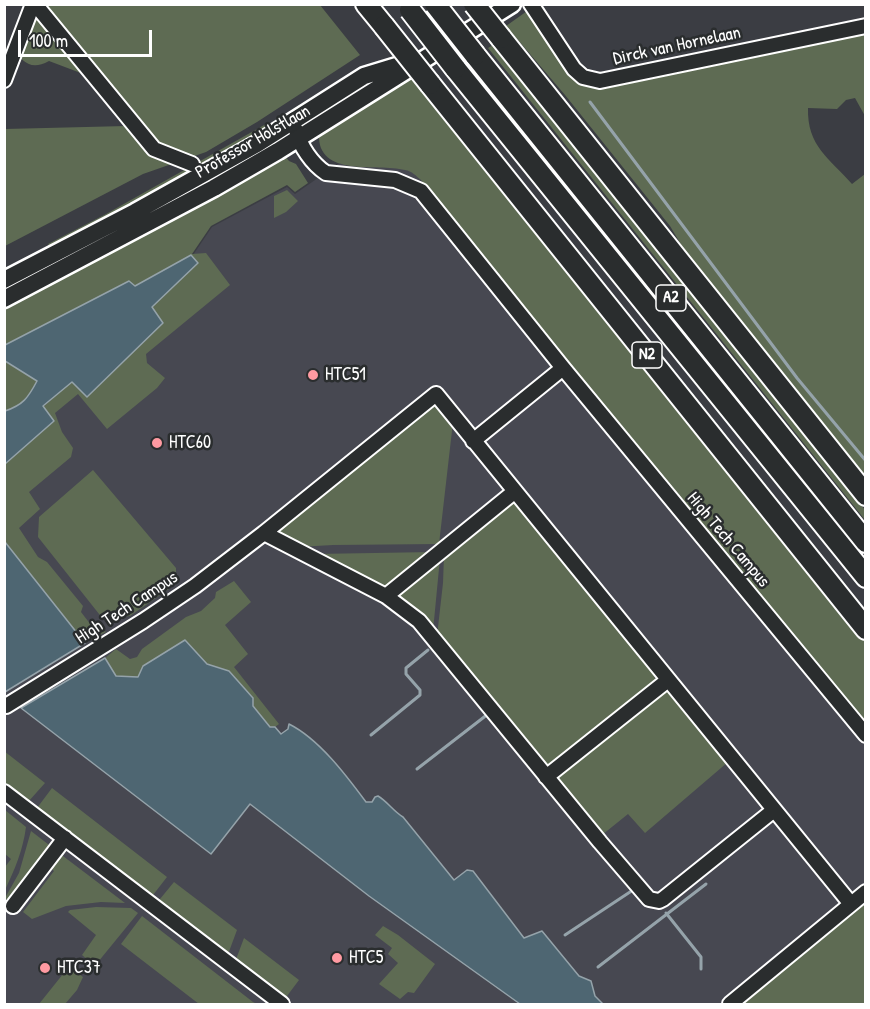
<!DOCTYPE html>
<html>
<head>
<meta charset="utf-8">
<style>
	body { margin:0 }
	#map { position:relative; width:870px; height:1009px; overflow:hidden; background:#3b3d43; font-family:"Patrick Hand",sans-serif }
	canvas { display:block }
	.frame { position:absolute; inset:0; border:6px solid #fff; pointer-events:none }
	.scale { position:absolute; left:18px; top:30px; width:134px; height:27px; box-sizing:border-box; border:3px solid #fff; border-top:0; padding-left:8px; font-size:18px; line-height:21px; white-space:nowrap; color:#fff; -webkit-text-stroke:4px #2a2d2e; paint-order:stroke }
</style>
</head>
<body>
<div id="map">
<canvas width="870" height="1009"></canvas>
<div class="frame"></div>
<div class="scale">100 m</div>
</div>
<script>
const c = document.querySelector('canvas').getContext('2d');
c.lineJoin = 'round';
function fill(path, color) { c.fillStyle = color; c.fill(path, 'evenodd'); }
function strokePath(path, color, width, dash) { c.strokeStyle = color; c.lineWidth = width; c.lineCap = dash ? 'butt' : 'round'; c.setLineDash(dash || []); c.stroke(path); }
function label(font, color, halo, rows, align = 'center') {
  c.font = font + ' "Patrick Hand",sans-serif'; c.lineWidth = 5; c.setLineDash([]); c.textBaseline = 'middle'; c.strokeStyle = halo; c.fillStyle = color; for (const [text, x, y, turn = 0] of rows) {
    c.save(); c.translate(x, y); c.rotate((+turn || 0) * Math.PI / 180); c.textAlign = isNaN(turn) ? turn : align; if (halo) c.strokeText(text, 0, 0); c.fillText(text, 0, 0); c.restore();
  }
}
const built = new Path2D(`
	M408,115L865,686V1004H5V418L191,258L212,227L287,187L295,194Z`);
const green = new Path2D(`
	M26,5H320L360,55L257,122L206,152L143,174L5,246V129L126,126L149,138L86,75L49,61C29,72 23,60 10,47Z
	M530,9L581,79L865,29V116L855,98L846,100L837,109L808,108C807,146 829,158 852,184L865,174V479L692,263L670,226L565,95L506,26Z
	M493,45L865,510V520L488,48Z
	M411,71L865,638V726L421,180C416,176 412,171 405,170C377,163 317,178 319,134Z
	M266,124L270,131L52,249L48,244L106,214Z
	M285,156L289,161L296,164L308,183L295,192L287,185L211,226L192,254L206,253L230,285L146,354L147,363L165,378L157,388L107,429L78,394L55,413L62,432L73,448L71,457L29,492L40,509L19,528L38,557L47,562L83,606L81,612L91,625L97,623L106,632L85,643L5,542V464L54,421L43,407L72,381L87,397L163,323L151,307L191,255L135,286L129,282L5,345V303L198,207Z
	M287,190L298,201L286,212L274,218V196Z
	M4,361L37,381C28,398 23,405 5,411Z
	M430,405H439L453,422L439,544L333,545L297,547L278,534V528Z
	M93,470L176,568V584L130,616L103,619L38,537L39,517Z
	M514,502L518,505L651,669L656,681L652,686L549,768H545L470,677L472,675L453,651L450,652L437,636L443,583L444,555L508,503Z
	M433,552L391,587L381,584L375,589L315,554Z
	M440,558L433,631L397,600V595Z
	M234,581L251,602L225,625L248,654L234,667L279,724L275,727H270L253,706V697L229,671L207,664L185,640L138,677L116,676L105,658L116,649L130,659L137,657L142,649L186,617L201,611L215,598L216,592Z
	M666,692L674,693L728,762L645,833L628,814L602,835L559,780L558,775L659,693Z
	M4,751L45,783L28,802L5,786Z
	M52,788L167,877L153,895L150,896L38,812L37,808Z
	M5,810L26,827C23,850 15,869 5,890V867L11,859L5,854Z
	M31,831L53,848L11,903L5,898L19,873Z
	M59,853L125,903L101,902L66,906L32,919L23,912L54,871L49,866Z
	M174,882L237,930L227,957L159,905L160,899Z
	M865,898V1004H735Z
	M96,907L131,908L138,913L98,962L89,961L82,955L96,935L68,912L70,910Z
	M142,916L253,1002L257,1004H199L121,944Z
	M383,926L398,935L435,964L414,993L408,992L400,999L379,984L398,963L388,954L392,948L375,935Z
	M244,938L299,980L284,1000L235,962Z
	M71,968L83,977L77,990L65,1004H39L63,974Z`);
const water = new Path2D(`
	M191,255L198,263L152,307L163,323L87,397L72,382L43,406L54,421L5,464V411C23,405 28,398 37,381L5,361V345L129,281L135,286Z
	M5,542L85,643L5,692Z
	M185,640L207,664L229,671L253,698V706L270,727H275L281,734L288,729L289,724C319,739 346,775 366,802H372L375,797L378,796C388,802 393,811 403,817L454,880L467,870L473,871L524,938L542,931L579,976L591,981L595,996L603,1004H520L369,896L250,804L211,854L21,708L105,658L116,676L138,677L143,666Z`);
const stream = new Path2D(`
	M590,102L797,378L866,461
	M371,735L420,695V690L406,674V668L428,650
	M417,769L488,714
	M666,913L701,957V969
	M565,935L633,890
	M598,967L706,884`);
const minor = new Path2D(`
	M35,4L154,149L192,164
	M531,4L574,69L583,77L600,81L866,26
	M4,80L33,4
	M296,130C300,146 312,164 326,173L395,180L421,191L563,368L866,735
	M473,441L563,368
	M264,533L386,596L419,621L600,842L649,899L659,901L663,899L774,810
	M386,596L514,492
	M6,706L143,621L195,586L264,533L436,394L851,904
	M546,777L668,680
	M4,792L282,1004
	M13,906L65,838
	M730,1004L866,892`);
const major = new Path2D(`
	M4,280L135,212L257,144L364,76L400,65L411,59
	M4,299L214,188L278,151L512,4`);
const highway = new Path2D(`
	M366,4L384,26
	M501,38L866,495
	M475,55L866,542
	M455,68L866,577
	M430,84L866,629`);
const highwayBridge = new Path2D(`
	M435,4L475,55
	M474,4L501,38
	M410,10L455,68
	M384,26L430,84`);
const markers = [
	[313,375,6,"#ff9aa2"],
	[157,443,6,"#ff9aa2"],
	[337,958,6,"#ff9aa2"],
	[45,968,6,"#ff9aa2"]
];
const shields = [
	[671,298,30],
	[647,355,30]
];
const shieldNames = [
	["A2",671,298],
	["N2",647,355]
];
const streetNames = [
	["Dirck van Hornelaan",677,46,-12],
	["Professor Holstlaan",253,142,-30],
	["High Tech Campus",728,540,50],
	["High Tech Campus",127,608,-33]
];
const poiNames = [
	["HTC51",325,375],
	["HTC60",169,443],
	["HTC5",349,958],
	["HTC37",57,968]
];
fill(built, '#474851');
fill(green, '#5e6b53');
fill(water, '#4e6672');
strokePath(water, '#95a3aa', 1.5);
strokePath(stream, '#95a3aa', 3);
strokePath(minor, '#fff', 18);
strokePath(major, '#fff', 21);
strokePath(highway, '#fff', 24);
strokePath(minor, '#2a2d2e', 14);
strokePath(major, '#2a2d2e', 16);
strokePath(highway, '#2a2d2e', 20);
strokePath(highwayBridge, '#fff', 24, []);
strokePath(highwayBridge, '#2a2d2e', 20);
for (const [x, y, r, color] of markers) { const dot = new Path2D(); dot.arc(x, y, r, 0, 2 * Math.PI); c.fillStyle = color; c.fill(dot); strokePath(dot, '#2a2d2e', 2); }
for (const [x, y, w] of shields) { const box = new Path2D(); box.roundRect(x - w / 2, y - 13, w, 26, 4.5); c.fillStyle = '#2a2d2e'; c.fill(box); strokePath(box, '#fff', 1.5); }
label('bold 16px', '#fff', null, shieldNames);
label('18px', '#fff', '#2a2d2e', streetNames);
label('18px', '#fff', '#2a2d2e', poiNames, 'left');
</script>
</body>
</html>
